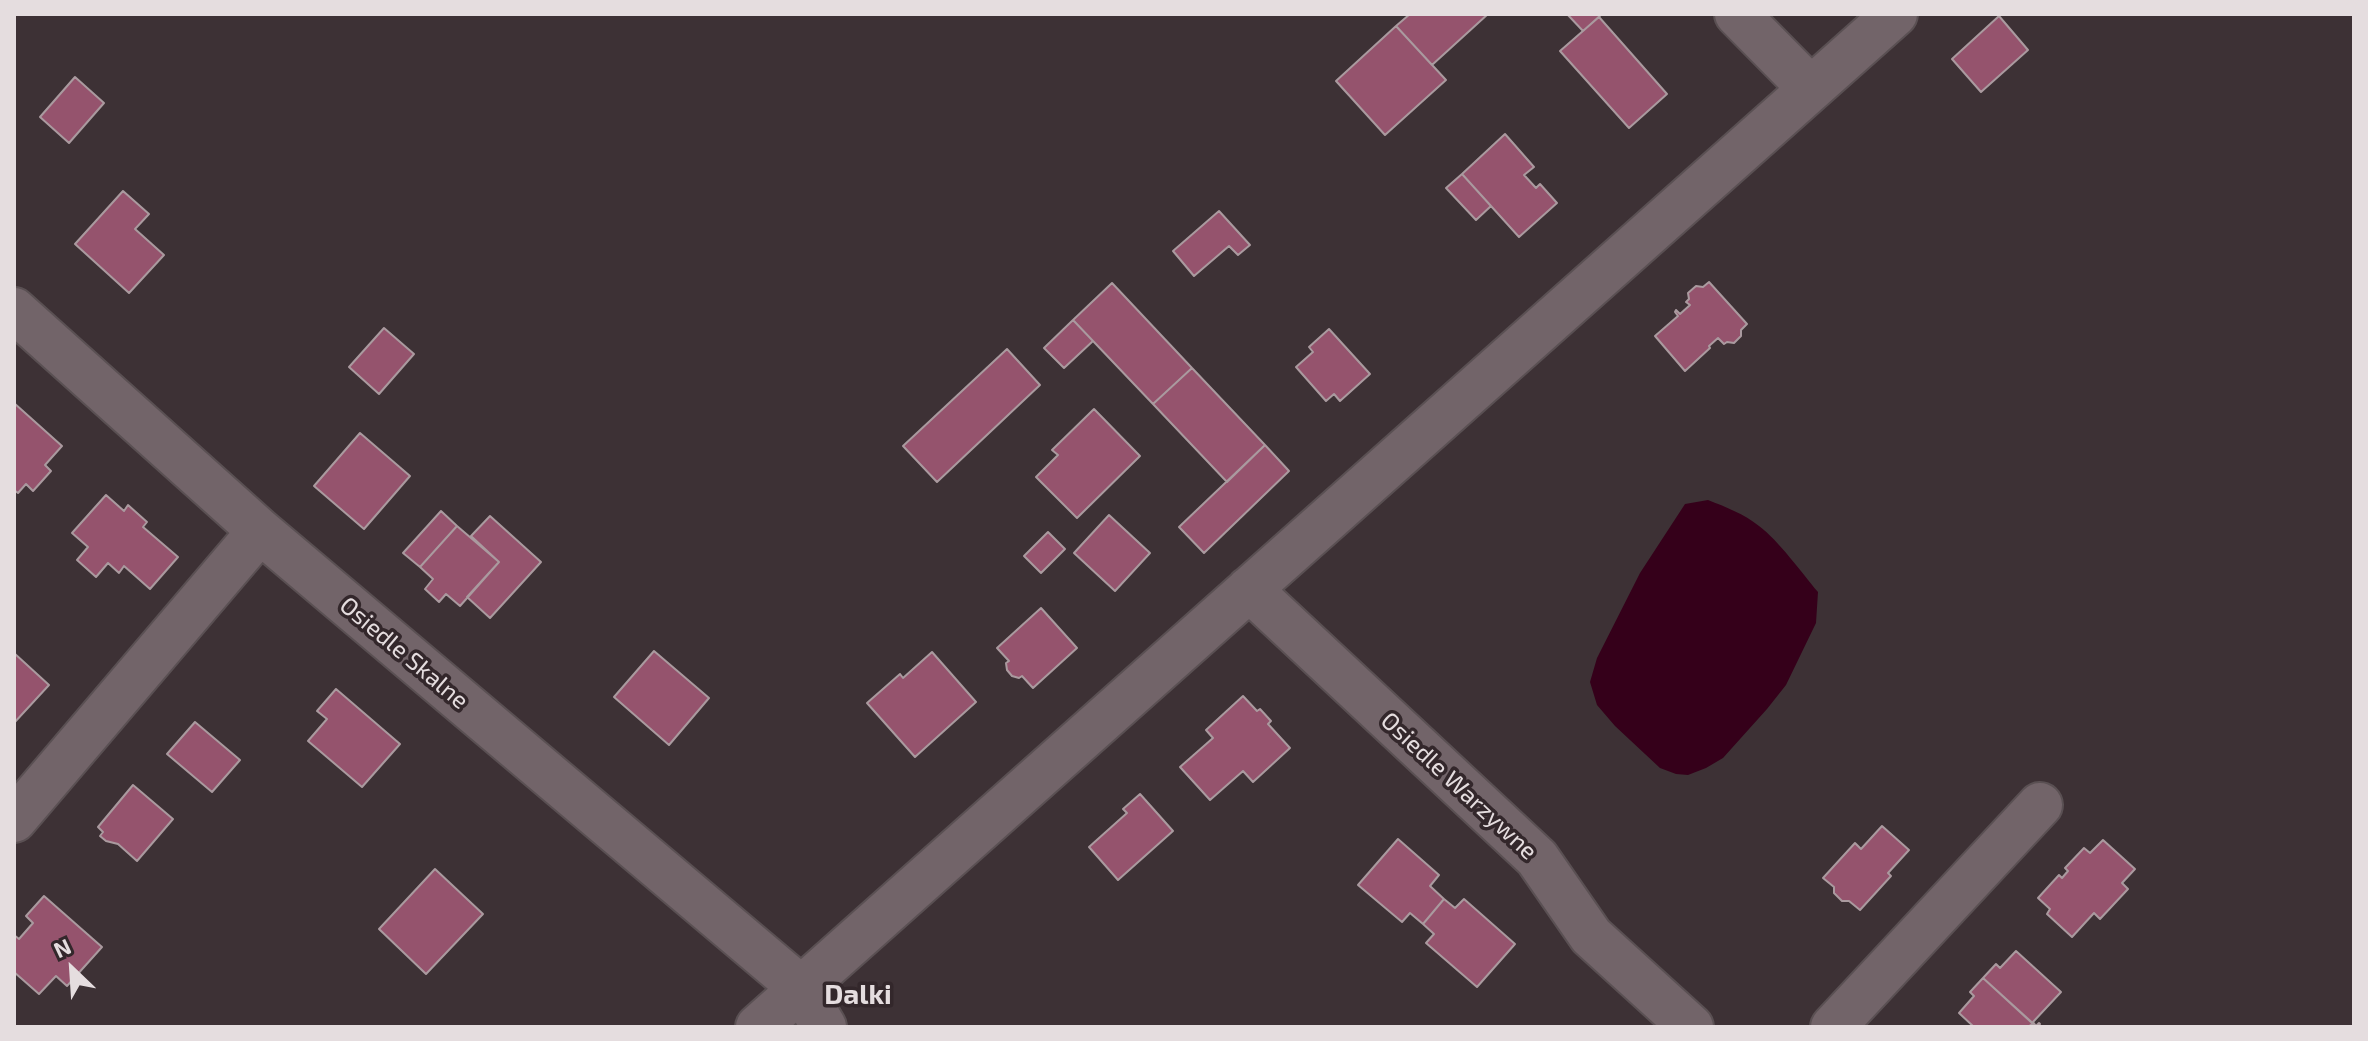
<!DOCTYPE html>
<html>
<head>
<meta charset="utf-8">
<style>
	body { margin:0 }
	#map { position:relative; width:2368px; height:1041px; overflow:hidden; background:#3d3135; font-family:"Exo 2",sans-serif }
	canvas { display:block }
	.frame { position:absolute; inset:0; border:16px solid #e5dddf; pointer-events:none }
	.north { position:absolute; left:32px; top:929px; width:80px; height:80px; -webkit-text-stroke:6px #33272b; paint-order:stroke; rotate:335deg; font-size:22px; font-weight:700; line-height:32px; text-align:center; color:#e5dddf }
	.north::after { content:''; display:block; margin:auto; width:28px; height:36px; background:#e5dddf; clip-path:polygon(50% 0,100% 100%,50% 72%,0 100%) }
</style>
</head>
<body>
<div id="map">
<canvas width="2368" height="1041"></canvas>
<div class="frame"></div>
<div class="north">N</div>
</div>
<script>
const c = document.querySelector('canvas').getContext('2d');
c.lineJoin = 'round';
function fill(path, color) { c.fillStyle = color; c.fill(path, 'evenodd'); }
function strokePath(path, color, width, dash) { c.strokeStyle = color; c.lineWidth = width; c.lineCap = dash ? 'butt' : 'round'; c.setLineDash(dash || []); c.stroke(path); }
function label(font, color, halo, rows, align = 'center') {
  c.font = font + ' "Exo 2",sans-serif'; c.lineWidth = 7; c.setLineDash([]); c.textBaseline = 'middle'; c.strokeStyle = halo; c.fillStyle = color; for (const [text, x, y, turn = 0] of rows) {
    c.save(); c.translate(x, y); c.rotate((+turn || 0) * Math.PI / 180); c.textAlign = isNaN(turn) ? turn : align; if (halo) c.strokeText(text, 0, 0); c.fillText(text, 0, 0); c.restore();
  }
}
const water = new Path2D(`
	M1708,500C1726,507 1744,514 1759,526C1779,541 1801,572 1818,592L1816,623L1786,685L1767,709L1723,758L1706,768L1688,775L1676,774L1660,768L1615,726L1597,705L1590,682L1597,658L1640,573L1685,504Z`);
const building = new Path2D(`
	M1410,14H1488L1432,65L1396,26Z
	M1567,14H1602L1583,31Z
	M1999,16L2028,50L1981,92L1952,59Z
	M1599,17L1667,94L1629,128L1560,51Z
	M1396,26L1446,80L1385,135L1336,81Z
	M75,77L104,103L69,143L40,117Z
	M1505,134L1534,167L1524,175L1536,188L1540,184L1557,203L1519,237L1462,174Z
	M1462,174L1491,206L1476,220L1446,188Z
	M123,191L149,214L135,229L164,255L129,293L75,244Z
	M1219,211L1250,245L1238,255L1229,246L1194,276L1173,251Z
	M1709,282L1747,324L1741,330V336L1734,343L1727,342L1724,344L1718,338L1709,346L1710,348L1685,371L1655,336L1678,316L1675,312L1676,310L1680,314L1690,305L1686,302L1689,299L1688,293L1696,286L1703,287Z
	M1112,283L1192,368L1153,404L1073,320Z
	M1073,320L1093,341L1064,368L1044,348Z
	M384,328L414,354L379,394L349,367Z
	M1329,329L1370,374L1340,401L1334,394L1326,401L1296,367L1313,352L1309,347Z
	M1007,349L1040,385L937,482L903,446Z
	M1192,368L1265,445L1227,482L1153,404Z
	M14,403L62,446L45,465L51,471L33,491L26,484L18,493L14,490Z
	M1094,409L1140,456L1077,518L1036,477L1058,455L1052,450Z
	M360,433L410,476L364,529L314,486Z
	M1265,445L1289,471L1204,553L1179,527Z
	M106,495L124,511L128,505L147,522L143,527L178,557L150,589L124,566L119,573L108,563L96,577L77,560L88,547L72,533Z
	M441,511L457,526L420,567L403,553Z
	M1109,515L1150,553L1115,591L1074,553Z
	M490,516L541,562L490,618L467,597L499,562L471,536Z
	M457,526L499,562L460,606L446,594L439,602L425,589L433,579L420,567Z
	M1048,532L1065,549L1041,573L1024,556Z
	M1041,608L1077,648L1033,688L1022,676L1019,678L1012,676L1007,670L1006,663L1009,661L997,648Z
	M654,651L709,698L669,745L614,697Z
	M932,652L976,702L915,757L867,703L900,674L903,678Z
	M14,653L49,685L14,723Z
	M336,689L400,744L362,787L308,741L327,719L317,711Z
	M1243,696L1257,711L1260,709L1271,721L1268,724L1290,748L1253,782L1243,771L1210,800L1180,767L1213,738L1206,730Z
	M195,722L240,760L212,792L167,754Z
	M133,785L173,819L137,861L118,844L106,841L100,836L103,832L98,827Z
	M1140,794L1173,831L1118,880L1089,847L1127,813L1123,809Z
	M1882,826L1909,850L1888,873L1891,876L1860,910L1849,901H1842L1834,893V887L1823,878L1855,843L1861,849Z
	M1398,839L1439,875L1430,886L1444,899L1423,924L1410,913L1402,922L1358,885Z
	M2103,840L2135,869L2122,883L2128,889L2100,919L2094,913L2072,937L2047,914L2050,909L2038,898L2059,875L2062,878L2068,871L2065,868L2084,848L2090,853Z
	M435,869L483,914L426,974L379,929Z
	M44,896L102,947L67,986L56,976L39,994L14,972V935L19,939L33,923L26,916Z
	M1444,899L1455,908L1464,899L1515,944L1477,987L1426,943L1434,934L1423,924Z
	M2016,951L2061,992L2033,1022L2036,1026L2039,1023L2040,1024L2037,1027L1983,978L1996,964L2000,968Z
	M1983,978L2032,1023L2037,1027L2032,1024L2028,1027H1974L1959,1013L1974,996L1970,992Z`);
const minor = new Path2D(`
	M1737,14L1811,89
	M14,310L260,531L801,988L824,1027
	M1249,589L1537,858L1591,936L1691,1027
	M14,820L260,531
	M758,1027L1895,14
	M1833,1027L2040,805`);
const streetNames = [
	["Osiedle Skalne",404,653,40],
	["Osiedle Warzywne",1459,786,43]
];
const quarterNames = [
	["Dalki",858,995]
];
fill(water, '#35001a');
fill(building, '#95536d');
strokePath(building, '#aa9a9f', 2);
strokePath(minor, '#5a5053', 48);
strokePath(minor, '#726469', 44);
label('24px', '#e5dddf', '#33272b', streetNames);
label('bold 28px', '#e5dddf', '#33272b', quarterNames);
</script>
</body>
</html>
